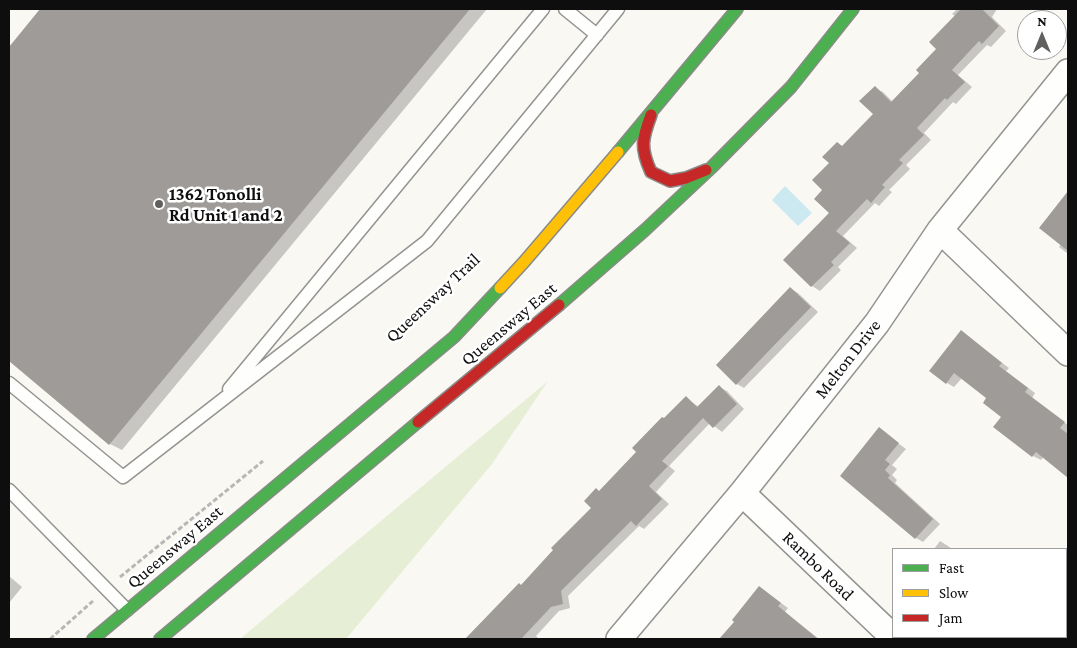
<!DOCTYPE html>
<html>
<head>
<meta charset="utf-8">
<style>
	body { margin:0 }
	#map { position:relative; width:1077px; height:648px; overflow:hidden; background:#faf8f3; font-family:"Crimson Pro",serif }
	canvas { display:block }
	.frame { position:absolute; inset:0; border:10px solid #0e0e0e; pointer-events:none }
	.legend { position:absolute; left:892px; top:548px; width:175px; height:90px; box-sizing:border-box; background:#fff; border:1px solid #9f9f9f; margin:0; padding:6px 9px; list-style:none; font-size:15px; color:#0e0e0e }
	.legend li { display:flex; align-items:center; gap:10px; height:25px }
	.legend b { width:25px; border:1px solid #9f9f9f }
	.north { position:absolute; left:1017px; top:10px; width:50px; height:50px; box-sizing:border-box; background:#fff; border:1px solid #9f9f9f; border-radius:50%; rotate:0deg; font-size:14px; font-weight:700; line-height:20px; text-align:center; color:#0e0e0e }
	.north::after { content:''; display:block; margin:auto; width:18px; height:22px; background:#61605e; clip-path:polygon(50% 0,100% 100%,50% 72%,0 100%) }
</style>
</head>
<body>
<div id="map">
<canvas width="1077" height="648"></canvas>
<div class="frame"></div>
<ul class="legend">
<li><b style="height:6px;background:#4caf50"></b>Fast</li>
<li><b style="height:6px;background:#ffc107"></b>Slow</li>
<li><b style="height:6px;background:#c62828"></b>Jam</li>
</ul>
<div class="north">N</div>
</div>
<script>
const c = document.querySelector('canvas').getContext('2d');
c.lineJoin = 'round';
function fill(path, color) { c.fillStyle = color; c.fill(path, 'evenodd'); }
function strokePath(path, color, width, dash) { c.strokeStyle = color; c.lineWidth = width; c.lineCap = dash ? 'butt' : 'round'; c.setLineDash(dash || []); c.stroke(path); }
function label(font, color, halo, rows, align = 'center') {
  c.font = font + ' "Crimson Pro",serif'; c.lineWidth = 5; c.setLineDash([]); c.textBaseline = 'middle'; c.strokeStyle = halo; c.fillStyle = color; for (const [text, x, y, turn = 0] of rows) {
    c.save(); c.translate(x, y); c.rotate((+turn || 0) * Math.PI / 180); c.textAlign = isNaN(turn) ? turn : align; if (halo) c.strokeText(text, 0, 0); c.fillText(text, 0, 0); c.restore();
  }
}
const green = new Path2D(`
	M548,381L492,464L346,639H240Z`);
const water = new Path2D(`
	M785,186L812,213L798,226L772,200Z`);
const shadow = new Path2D(`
	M42,9H487L122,450L110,444L9,360V49Z
	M957,9H997L992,17L1006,31L991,47L987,45L958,75L972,87L956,104L953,102L924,133L931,140L906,165L910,169L889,190L892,192L879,206L875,203L843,236L857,248L838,267L841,270L820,291L812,286L785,260L830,212L824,190L837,143L843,147L875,114V88L883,92L893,102L921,73L938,49L955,16L952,14Z
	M1068,193V254L1059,247L1061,244L1041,228Z
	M790,288L798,293L818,312L744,388L737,384Z
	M962,332L1009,368L1006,371L1035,393L1032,398L1068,425V476L1044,456L1041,460L1033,456L995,427L1003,416L988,398L962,378L954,387L947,383Z
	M719,387L727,391L744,409L722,432L710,423L669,466L675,471L656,492L669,504L644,529L639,526L568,596L570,608L559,611L536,636L539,639L468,638L522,586L593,508L600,492L686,398L699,407Z
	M879,429L906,449L892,465L897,469L892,475L897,480L895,483L940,524L923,542L916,538L841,476Z
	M940,541L948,546L952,549H934Z
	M9,576L22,587L9,603Z
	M759,587L788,608L785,612L819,639H721L736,622Z
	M1066,628L1068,629V639H1023L1020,637H1050L1052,639L1054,637H1066Z`);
const building = new Path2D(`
	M40,9H470L109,445L9,361V47Z
	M961,9H982L999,26L982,44L979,41L952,70L965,82L947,100L945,98L917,128L924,135L899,160L903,163L882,185L885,187L871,203L867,199L836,231L850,243L831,262L834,265L811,287L783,260L829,213L814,199L822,190L812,180L829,163L822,157L837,142L842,146L873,114L859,101L875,86L891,102L919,73L916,70L936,49L929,42Z
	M1068,191V251L1039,228Z
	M790,287L811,307L736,385L716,365Z
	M961,330L1002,363L999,366L1028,388L1025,392L1065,422L1060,428L1068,434V478L1036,452L1032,457L993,427L1001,417L983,403L986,398L954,373L946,384L929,371Z
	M719,385L737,404L713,428L703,418L662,461L668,466L649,486L662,499L636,526L631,521L561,591L563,604L551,607L521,639H465L519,583L521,585L553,550L551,548L591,508L584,501L596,488L599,491L636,452L632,448L662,417L664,418L686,396L697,407Z
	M879,427L899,443L885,460L890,464L885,470L890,475L888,478L933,519L915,539L840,476Z
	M759,586L781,603L778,606L818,639H719L734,622L732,620Z`);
const path = new Path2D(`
	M120,577L263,461
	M50,639L93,601`);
const lane = new Path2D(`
	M565,9L597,35
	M9,383L123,477L427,241L618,9
	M229,389L543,9
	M9,490L127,610`);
const street = new Path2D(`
	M940,230L1068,353
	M742,493L895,639
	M619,639L742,493L877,323L940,230L1068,72`);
const fast = new Path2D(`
	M618,152L737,9
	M559,305L645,230L711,168L791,87L853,9
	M93,639L454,337L500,288
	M160,639L418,422`);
const slow = new Path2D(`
	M500,288L524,262L618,152`);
const jam = new Path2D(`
	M651,115C642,139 640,148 651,172L670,181L686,178L706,170
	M418,422L559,305`);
const markers = [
	[159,204,5,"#61605e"]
];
const poiNames = [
	["1362 Tonolli",169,194],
	["Rd Unit 1 and 2",169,215]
];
const streetNames = [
	["Queensway Trail",433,298,-43],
	["Queensway East",509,324,-40],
	["Melton Drive",848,359,-52],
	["Queensway East",175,547,-40],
	["Rambo Road",818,566,44]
];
fill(green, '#e6eed5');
fill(water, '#cce8f1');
fill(shadow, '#0003');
fill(building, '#9e9b98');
strokePath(lane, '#949391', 15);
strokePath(street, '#949391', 28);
strokePath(fast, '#8b8a88', 14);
strokePath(slow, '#8b8a88', 14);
strokePath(jam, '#8b8a88', 14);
strokePath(path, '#b8b7b7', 3, [5, 2.5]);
strokePath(lane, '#fefefd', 12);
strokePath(street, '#fefefd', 25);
strokePath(fast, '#4caf50', 11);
strokePath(slow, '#ffc107', 11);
strokePath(jam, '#c62828', 11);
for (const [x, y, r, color] of markers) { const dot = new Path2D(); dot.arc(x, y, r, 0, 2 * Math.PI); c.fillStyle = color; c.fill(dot); strokePath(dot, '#fff', 2); }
label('bold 18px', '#0e0e0e', '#fff', poiNames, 'left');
label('18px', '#0e0e0e', '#fff', streetNames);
</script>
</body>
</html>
